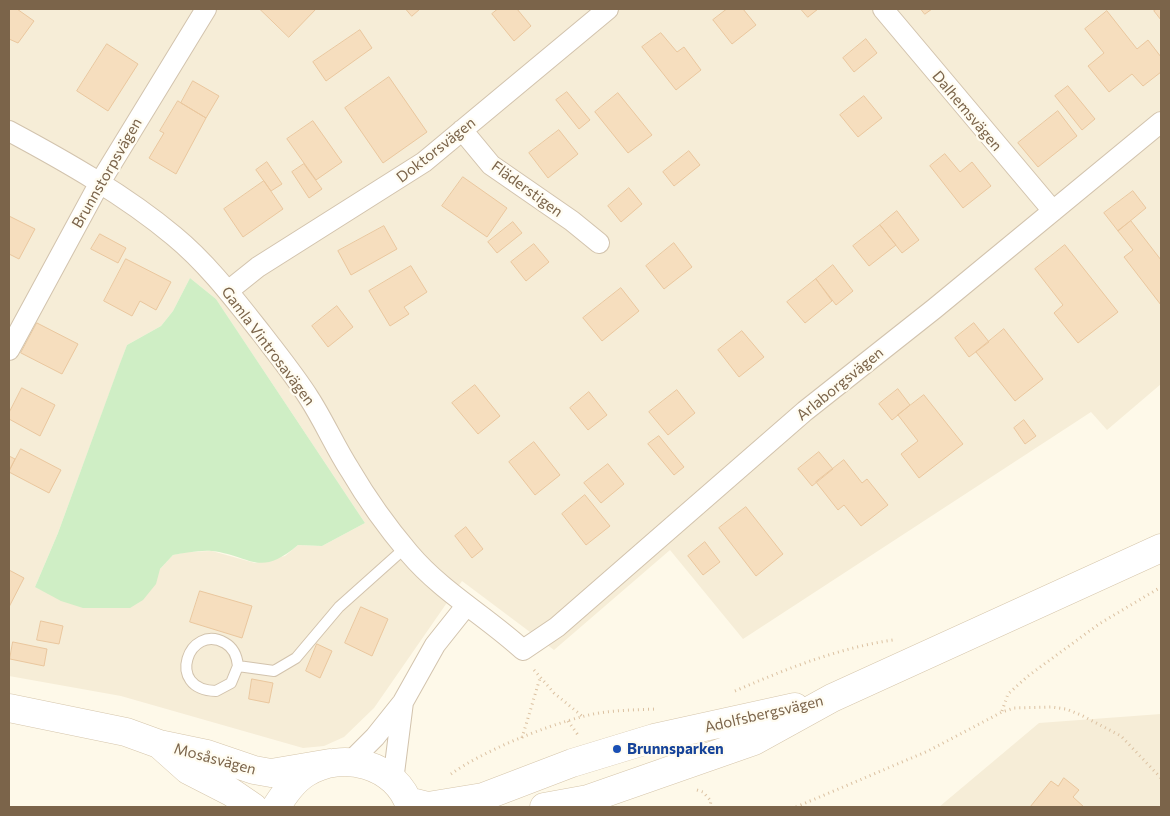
<!DOCTYPE html>
<html>
<head>
<meta charset="utf-8">
<style>
	body { margin:0 }
	#map { position:relative; width:1170px; height:816px; overflow:hidden; background:#fef9e9; font-family:Commissioner,sans-serif }
	canvas { display:block }
	.frame { position:absolute; inset:0; border:10px solid #7b644a; pointer-events:none }
</style>
</head>
<body>
<div id="map">
<canvas width="1170" height="816"></canvas>
<div class="frame"></div>
</div>
<script>
const c = document.querySelector('canvas').getContext('2d');
c.lineJoin = 'round';
function fill(path, color) { c.fillStyle = color; c.fill(path, 'evenodd'); }
function strokePath(path, color, width, dash) { c.strokeStyle = color; c.lineWidth = width; c.lineCap = dash ? 'butt' : 'round'; c.setLineDash(dash || []); c.stroke(path); }
function label(font, color, halo, rows, align = 'center') {
  c.font = font + ' Commissioner,sans-serif'; c.lineWidth = 4.5; c.setLineDash([]); c.textBaseline = 'middle'; c.strokeStyle = halo; c.fillStyle = color; for (const [text, x, y, turn = 0] of rows) {
    c.save(); c.translate(x, y); c.rotate((+turn || 0) * Math.PI / 180); c.textAlign = isNaN(turn) ? turn : align; if (halo) c.strokeText(text, 0, 0); c.fillText(text, 0, 0); c.restore();
  }
}
const residential = new Path2D(`
	M9,9H1161V384L1107,430L1091,412L743,639L670,550L554,650L462,581L374,708L344,737L324,746L303,748L121,696L9,676ZM190,278L216,299L365,523L322,546L298,545L285,556L255,563L212,551L187,552L173,555L160,569L35,587L58,533L127,345L161,326L173,311Z
	M1161,714V807H939L1039,723Z`);
const green = new Path2D(`
	M190,278L216,299L365,523L322,546L298,545C259,578 252,556 212,551C199,550 185,553 173,555L160,569L156,584L143,600L130,608H83L61,601L35,587L58,533L119,366L127,345L161,326L173,311Z`);
const building = new Path2D(`
	M9,9H17L34,21L18,43L9,39Z
	M260,9H316L289,37Z
	M406,9H420L412,16Z
	M498,9H517L531,26L514,41L492,14Z
	M727,9H743L756,25L732,44L713,20Z
	M801,9H818L808,17Z
	M921,9H932L925,14Z
	M1157,9H1161V20L1154,11Z
	M1107,11L1137,49L1148,40L1161,57V72L1143,86L1132,74L1109,92L1088,66L1104,53L1085,29Z
	M360,30L372,48L326,81L313,62Z
	M661,33L677,52L684,47L701,70L676,90L642,47Z
	M866,39L877,53L854,72L843,58Z
	M107,44L138,64L108,111L77,91Z
	M389,77L427,132L383,163L345,108Z
	M193,81L219,96L206,118L181,103Z
	M1068,86L1095,119L1082,130L1055,96Z
	M567,92L590,120L579,129L556,100Z
	M618,93L652,135L628,153L595,112Z
	M864,96L882,118L858,137L840,115Z
	M178,101L206,118L176,174L149,158L164,133L160,131Z
	M1058,111L1077,136L1038,167L1018,143Z
	M313,121L342,162L316,180L287,139Z
	M559,130L578,154L548,178L529,153Z
	M689,151L700,165L674,186L663,172Z
	M945,154L960,172L972,162L991,186L963,208L930,166Z
	M267,162L282,184L271,191L256,170Z
	M304,164L322,189L309,198L292,172Z
	M463,177L507,208L487,237L442,206Z
	M264,181L283,209L243,237L224,209Z
	M629,188L642,204L621,222L608,206Z
	M1133,191L1146,208L1118,231L1104,213Z
	M897,211L919,240L902,253L880,225Z
	M9,216L35,229L19,259L9,254Z
	M1131,221L1161,260V305L1124,257L1133,250L1118,231Z
	M513,222L522,233L497,253L488,242Z
	M880,225L896,245L869,266L853,246Z
	M384,226L397,249L351,275L338,251Z
	M100,234L126,248L118,263L91,249Z
	M674,243L692,267L664,289L646,266Z
	M534,244L549,262L526,281L511,262Z
	M1065,245L1118,312L1078,343L1054,313L1063,305L1035,269Z
	M126,259L171,282L156,310L140,301L132,316L104,301Z
	M833,265L853,291L836,305L816,279Z
	M411,266L427,292L404,307L409,314L390,326L369,291Z
	M816,279L832,301L805,323L787,302Z
	M621,288L639,311L602,341L583,318Z
	M337,306L353,327L328,347L312,326Z
	M37,323L78,344L62,374L21,353Z
	M974,323L989,342L969,357L955,338Z
	M1004,329L1043,379L1015,401L976,352Z
	M742,331L764,357L739,377L718,350Z
	M475,385L500,416L478,434L452,403Z
	M22,388L55,405L40,436L9,419V413Z
	M898,389L910,405L892,420L879,404Z
	M677,390L695,413L668,435L649,412Z
	M589,392L607,415L588,430L570,408Z
	M924,395L963,444L919,478L901,454L918,441L898,415Z
	M1024,420L1036,436L1025,444L1014,428Z
	M659,436L684,467L674,475L648,444Z
	M534,442L560,475L535,495L509,462Z
	M21,449L61,470L49,493L9,472Z
	M819,452L833,469L812,486L798,469Z
	M9,456L15,459L9,471Z
	M844,460L862,483L867,479L888,505L861,526L844,505L838,510L816,482Z
	M608,464L624,484L601,503L584,483Z
	M585,495L610,526L586,545L562,514Z
	M746,507L783,554L756,576L719,528Z
	M466,527L483,549L472,558L455,536Z
	M705,542L720,562L703,575L688,556Z
	M9,570L24,578L9,607Z
	M200,591L252,606L242,638L190,622Z
	M361,607L388,619L372,656L345,643Z
	M41,621L63,626L59,644L37,640Z
	M13,642L47,649L44,666L10,659Z
	M317,644L332,651L320,678L306,671Z
	M252,679L273,683L269,703L249,699Z
	M1064,778L1079,790L1073,797L1084,807H1030L1051,781L1058,786Z`);
const path = new Path2D(`
	M534,670L554,693L582,716
	M735,691C786,669 838,648 893,640
	M1002,711L1008,694L1028,676L1099,624L1161,587
	M568,721L578,735
	M522,738L540,678
	M451,774C483,751 543,727 581,717C605,710 633,710 657,709
	M697,790L703,792L711,801L710,807
	M796,807L928,751L1002,712L1014,708L1051,707L1066,709L1081,715L1121,736L1161,778`);
const service = new Path2D(`
	M238,666L231,683L216,691C164,690 189,622 225,643C234,648 237,656 238,666L274,671L296,658L339,607L405,548`);
const minor = new Path2D(`
	M883,9L1053,211
	M462,130L491,165L572,221L599,243
	M9,131C65,161 125,195 174,236C208,264 235,300 262,334C278,355 295,376 309,398C324,421 335,447 350,470C367,499 387,527 409,553C442,592 486,616 523,650L557,627L805,411L934,309L1161,122
	M228,291L258,267L424,162L608,9
	M9,350L99,184L206,9
	M351,761L375,737L403,702L435,645L466,606
	M393,781L403,702`);
const secondary = new Path2D(`
	M9,708L126,732L159,744L207,754L254,770L271,773L330,763
	M160,745L188,770L231,792L253,807
	M408,801L428,806L483,797L572,763L654,738L795,707
	M276,807C284,795 293,781 306,773C342,750 397,764 410,807
	M544,807L588,799L754,741L832,698L1161,548`);
const markers = [
	[617,749,5,"#1a4fb4"]
];
const streetNames = [
	["Dalhemsvägen",967,111,50],
	["Doktorsvägen",436,150,-38],
	["Brunnstorpsvägen",107,173,-60],
	["Fläderstigen",527,189,36],
	["Gamla Vintrosavägen",268,346,53],
	["Arlaborgsvägen",840,384,-39],
	["Adolfsbergsvägen",764,714,-13],
	["Mosåsvägen",215,759,15]
];
const transitNames = [
	["Brunnsparken",627,749]
];
fill(residential, '#f6edd7');
fill(green, '#cfeec5');
fill(building, '#f6debe');
strokePath(building, '#eac79e', 1);
strokePath(service, '#d2c3ad', 12);
strokePath(minor, '#d2c3ad', 22);
strokePath(secondary, '#d5c5aa', 29);
strokePath(path, '#dbc1a1', 3, [1, 4]);
strokePath(service, '#fff', 10);
strokePath(minor, '#fff', 20);
strokePath(secondary, '#fff', 28);
for (const [x, y, r, color] of markers) { const dot = new Path2D(); dot.arc(x, y, r, 0, 2 * Math.PI); c.fillStyle = color; c.fill(dot); strokePath(dot, '#fffcf1', 2); }
label('15px', '#7b644a', '#fffcf1', streetNames);
label('bold 15px', '#164399', '#fffcf1', transitNames, 'left');
</script>
</body>
</html>
